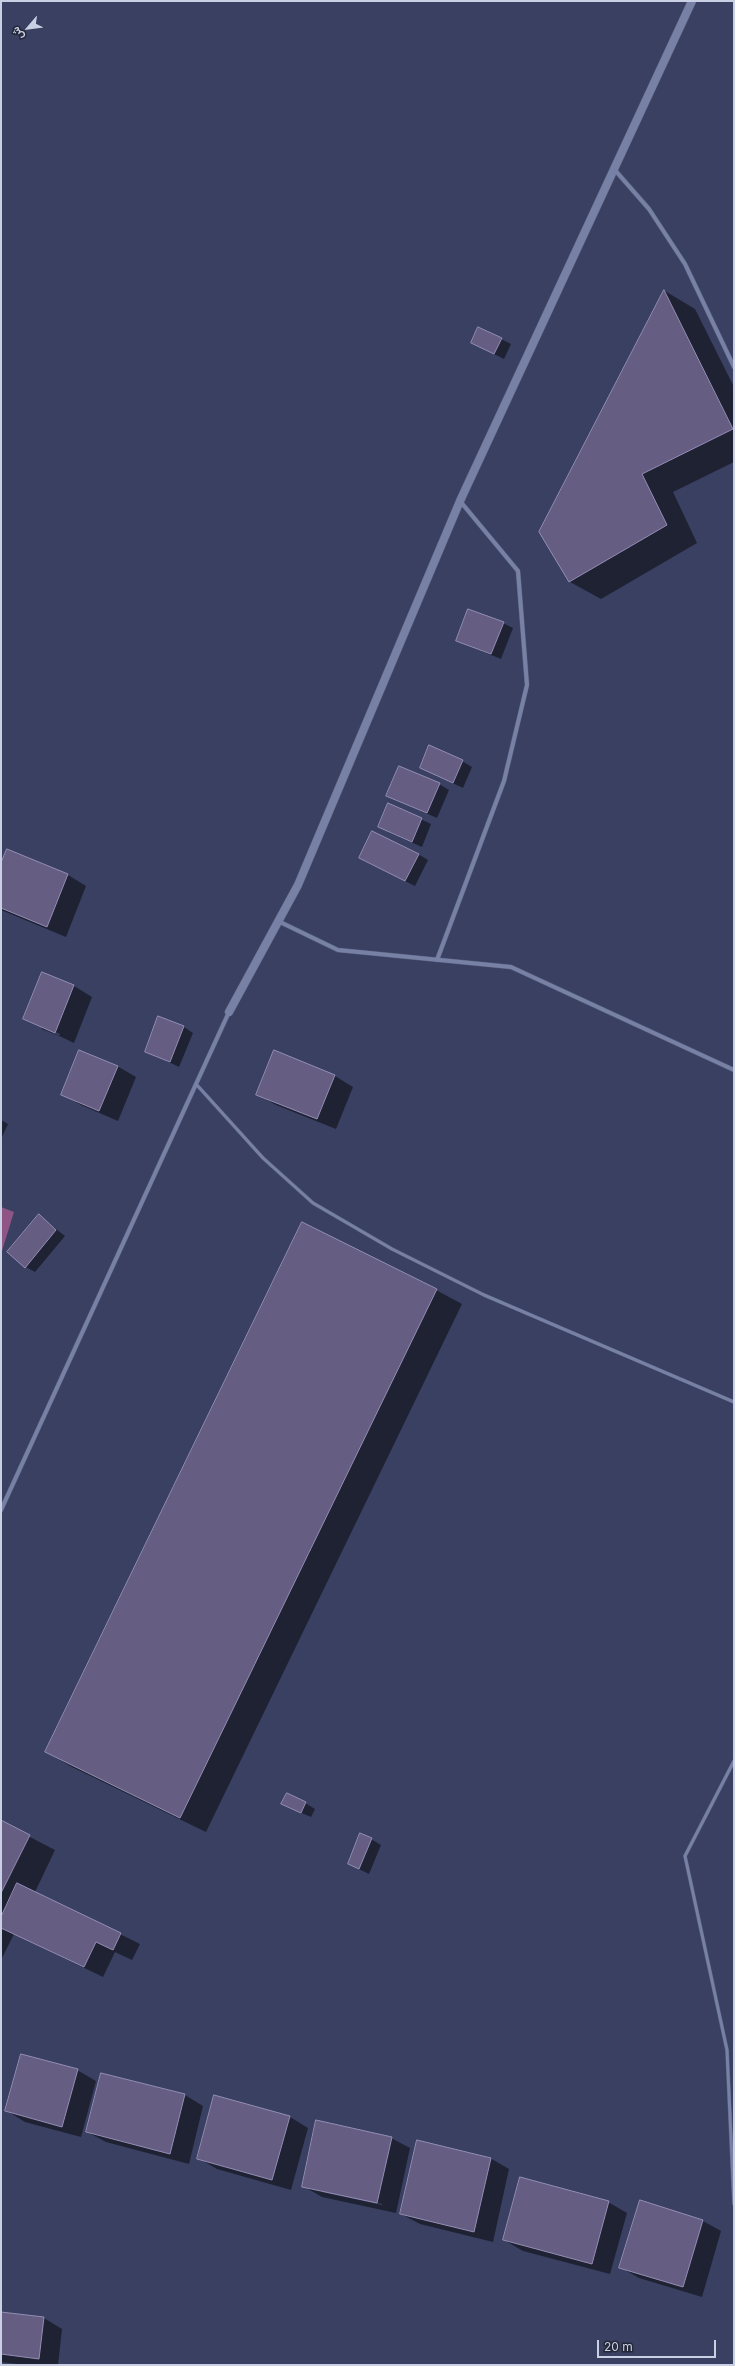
<!DOCTYPE html>
<html>
<head>
<meta charset="utf-8">
<style>
	body { margin:0 }
	#map { position:relative; width:735px; height:2366px; overflow:hidden; background:#394061; font-family:Inter,Vazirmatn,sans-serif }
	canvas { display:block }
	.frame { position:absolute; inset:0; border:2px solid #cad0e4; pointer-events:none }
	.north { position:absolute; left:8px; top:8px; width:40px; height:40px; -webkit-text-stroke:3px #242838; paint-order:stroke; rotate:242deg; font-size:11px; font-weight:700; line-height:16px; text-align:center; color:#cad0e4 }
	.north::after { content:''; display:block; margin:auto; width:14px; height:18px; background:#cad0e4; clip-path:polygon(50% 0,100% 100%,50% 72%,0 100%) }
	.scale { position:absolute; left:597px; top:2340px; width:119px; height:18px; box-sizing:border-box; border:2px solid #cad0e4; border-top:0; padding-left:5px; font-size:12px; line-height:14px; white-space:nowrap; color:#cad0e4; -webkit-text-stroke:3px #242838; paint-order:stroke }
</style>
</head>
<body>
<div id="map">
<canvas width="735" height="2366"></canvas>
<div class="frame"></div>
<div class="north">ش</div>
<div class="scale">20 m</div>
</div>
<script>
const c = document.querySelector('canvas').getContext('2d');
c.lineJoin = 'round';
function fill(path, color) { c.fillStyle = color; c.fill(path, 'evenodd'); }
function strokePath(path, color, width, dash) { c.strokeStyle = color; c.lineWidth = width; c.lineCap = dash ? 'butt' : 'round'; c.setLineDash(dash || []); c.stroke(path); }
const green = new Path2D(`
	M1,1207L14,1212L1,1254Z`);
const shadow = new Path2D(`
	M665,291L695,309L734,387V462L673,492L697,543L601,599L570,582L541,532Z
	M479,328L511,344L504,359L472,343Z
	M503,623L513,628L501,659L457,641Z
	M462,761L472,767L463,788L421,768Z
	M439,784L449,790L437,818L387,796Z
	M389,804L431,824L422,847L388,832Z
	M7,850L68,875L86,886L66,937L1,910V866Z
	M418,854L428,860L415,886L360,858Z
	M42,973L74,986L92,997L74,1043L24,1019ZM42,1026L60,1034L59,1036L42,1029Z
	M184,1027L193,1033L179,1067L146,1051Z
	M275,1051L335,1076L353,1087L336,1129L276,1105L257,1094Z
	M117,1066L136,1077L118,1121L81,1105L62,1094Z
	M1,1120L8,1124L1,1139Z
	M39,1216L65,1236L35,1272L26,1267Z
	M436,1290L462,1304L206,1832L72,1767L46,1752Z
	M305,1803L315,1809L311,1817L292,1809Z
	M1,1822L55,1850L35,1892L140,1944L132,1960L115,1952L103,1977L14,1934L1,1960Z
	M371,1839L381,1845L369,1874L349,1864Z
	M77,2070L96,2081L81,2137L25,2122L7,2111Z
	M102,2074L185,2095L203,2106L189,2164L106,2142L87,2132Z
	M215,2097L290,2117L308,2128L291,2190L217,2169L198,2158Z
	M391,2138L410,2148L396,2213L322,2197L303,2186ZM322,2190L382,2204V2205L322,2192Z
	M490,2158L509,2169L493,2242L420,2224L401,2214Z
	M608,2202L627,2213L610,2274L523,2251L504,2240Z
	M703,2221L721,2231L702,2297L639,2278L620,2267Z
	M1,2313L44,2318L62,2329L58,2365H25L1,2362Z`);
const building = new Path2D(`
	M664,290L733,429L642,474L667,525L569,582L539,532Z
	M478,327L502,338L494,354L471,343Z
	M468,609L504,622L491,654L456,641Z
	M429,745L463,760L453,783L420,768Z
	M399,766L440,783L427,813L386,796Z
	M388,803L422,818L412,842L378,827Z
	M372,831L419,854L405,881L359,858Z
	M7,849L68,874L47,927L1,908V863Z
	M42,972L74,985L55,1033L23,1019Z
	M158,1016L184,1026L170,1062L145,1052Z
	M79,1050L118,1066L99,1111L61,1095Z
	M274,1050L335,1075L317,1119L256,1095Z
	M39,1214L56,1230L25,1268L7,1252Z
	M302,1222L437,1289L180,1818L45,1752Z
	M287,1793L306,1802L301,1813L281,1804Z
	M1,1820L30,1835L1,1893Z
	M360,1833L372,1838L359,1869L348,1864Z
	M17,1883L121,1933L113,1950L96,1942L84,1967L1,1928V1917Z
	M21,2054L78,2069L62,2127L5,2111Z
	M101,2073L185,2094L170,2154L86,2132Z
	M214,2095L290,2116L272,2180L197,2159Z
	M316,2120L392,2137L377,2203L302,2187Z
	M417,2140L491,2158L474,2232L400,2214Z
	M520,2177L609,2201L592,2264L503,2240Z
	M640,2200L703,2220L683,2287L619,2268Z
	M1,2312L44,2317L39,2359L1,2354Z`);
const lane = new Path2D(`
	M196,1084L263,1158L313,1203L392,1249L484,1295L734,1402
	M734,1761L685,1856L727,2050L734,2204`);
const street = new Path2D(`
	M614,169L649,209L685,264L734,367
	M280,922L338,950L511,967L734,1070
	M437,960L504,781L527,685L518,571L460,501
	M1,1510L229,1012`);
const secondary = new Path2D(`
	M229,1012L298,885L460,501L692,1`);
fill(green, '#905587');
fill(shadow, '#0007');
fill(building, '#655e82');
strokePath(building, '#948db4', 1);
strokePath(lane, '#565d78', 4);
strokePath(street, '#565d78', 5);
strokePath(secondary, '#565d78', 9);
strokePath(lane, '#7781a6', 3);
strokePath(street, '#7781a6', 4);
strokePath(secondary, '#7781a6', 8);
</script>
</body>
</html>
